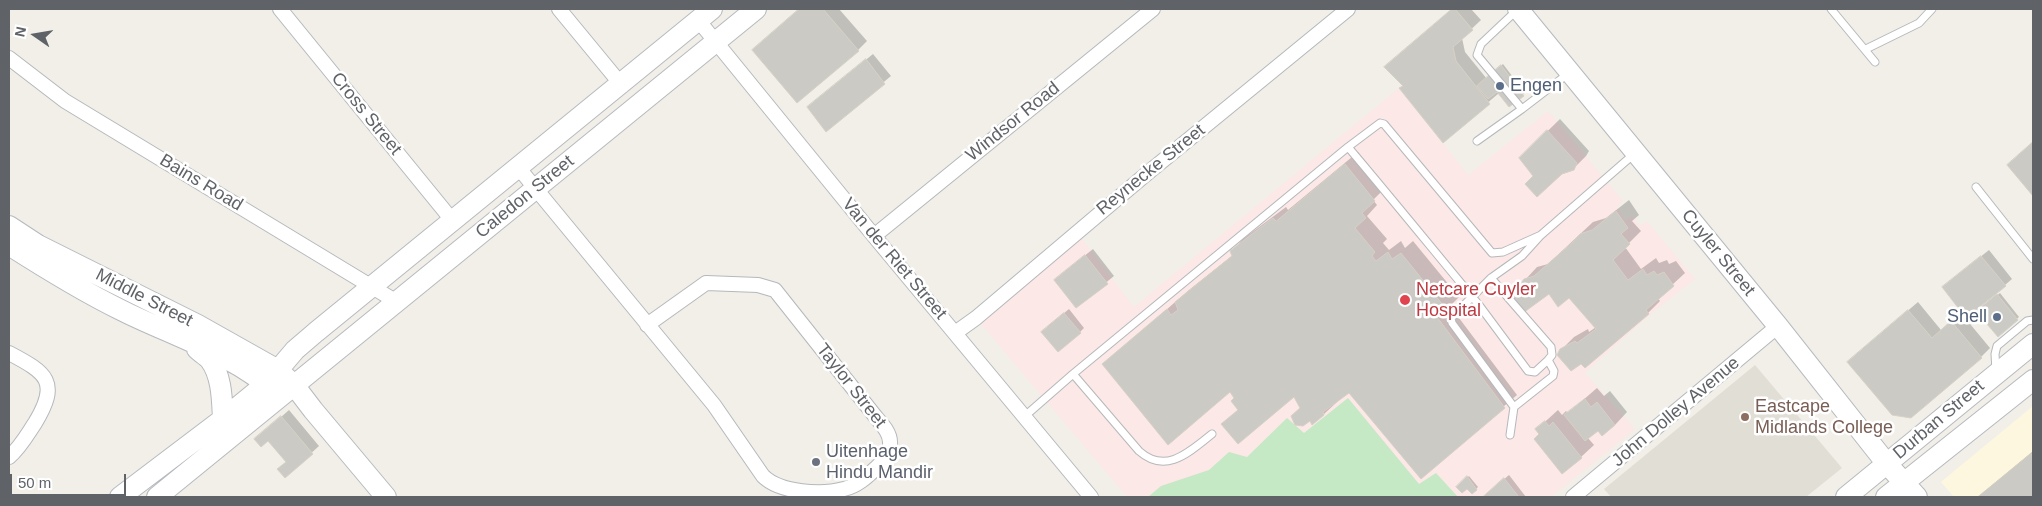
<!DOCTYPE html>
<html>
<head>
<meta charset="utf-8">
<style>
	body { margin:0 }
	#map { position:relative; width:2042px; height:506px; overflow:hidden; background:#f1efe8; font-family:Arial,sans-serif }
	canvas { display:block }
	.frame { position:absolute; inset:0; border:10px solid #5f6368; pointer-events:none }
	.north { position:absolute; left:10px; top:10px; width:50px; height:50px; -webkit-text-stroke:4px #fff; paint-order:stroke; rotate:283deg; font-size:14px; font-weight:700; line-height:20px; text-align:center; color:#5f6368 }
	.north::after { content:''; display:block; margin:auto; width:18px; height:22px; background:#5f6368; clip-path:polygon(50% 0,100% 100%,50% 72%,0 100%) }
	.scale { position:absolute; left:10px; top:474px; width:116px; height:22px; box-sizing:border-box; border:2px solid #5f6368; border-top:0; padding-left:6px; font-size:15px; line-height:18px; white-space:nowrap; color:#5f6368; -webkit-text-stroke:4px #fff; paint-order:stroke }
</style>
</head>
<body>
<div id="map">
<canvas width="2042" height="506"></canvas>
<div class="frame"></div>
<div class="north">N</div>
<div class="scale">50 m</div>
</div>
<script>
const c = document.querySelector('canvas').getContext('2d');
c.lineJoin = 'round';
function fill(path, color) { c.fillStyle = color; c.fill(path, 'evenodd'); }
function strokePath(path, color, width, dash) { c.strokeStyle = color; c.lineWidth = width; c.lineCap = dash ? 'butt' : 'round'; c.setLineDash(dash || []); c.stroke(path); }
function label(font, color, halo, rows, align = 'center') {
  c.font = font + ' Arial,sans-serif'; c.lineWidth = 5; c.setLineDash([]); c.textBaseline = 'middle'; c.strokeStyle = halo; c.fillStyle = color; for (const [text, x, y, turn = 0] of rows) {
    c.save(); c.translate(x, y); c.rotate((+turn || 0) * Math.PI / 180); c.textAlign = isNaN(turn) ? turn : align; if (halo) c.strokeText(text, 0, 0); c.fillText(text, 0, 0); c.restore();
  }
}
const commercial = new Path2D(`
	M2033,406V497H1954L1941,482Z`);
const education = new Path2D(`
	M1755,365L1842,468L1806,497H1611L1604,489Z`);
const medical = new Path2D(`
	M1399,88L1468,175L1548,111L1623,201L1617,208L1625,220L1632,216L1640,226L1647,221L1695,279L1651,314L1585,373L1635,429L1551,497H1127L976,318L1077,232L1134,307Z`);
const green = new Path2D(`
	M1348,398L1419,484L1436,473L1458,497H1148L1161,486L1209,470L1229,452L1247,457L1287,418L1304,433Z`);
const shadow = new Path2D(`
	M800,9H839L867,41L858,50H754Z
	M1452,9H1471L1481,20L1462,38L1465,52L1487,79L1503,64L1525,93L1509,106L1499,93L1443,141L1404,85L1386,67Z
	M873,54L891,76L826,130L815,101Z
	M1560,119L1589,151L1586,156L1573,169L1535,176L1520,158Z
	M2033,142V194L2008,165Z
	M1358,152L1386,187L1373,200L1377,205L1367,216L1387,239L1383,243L1389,250L1401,241L1405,248L1413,241L1459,297L1450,306L1517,395L1421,477L1349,391L1324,414L1302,407L1294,395L1223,424L1239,409L1236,398L1231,391L1104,364L1189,290L1233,255L1231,252L1243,239L1286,207L1288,210Z
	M1629,200L1639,215L1632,221L1641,231L1625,247L1641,269L1656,258L1659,263L1667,260L1669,264L1676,261L1685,273L1658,298L1660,301L1648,313L1585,366L1561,350L1574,337L1588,329L1589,332L1596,327L1569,296L1549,292L1525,280L1537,267L1548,264L1593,222L1606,218Z
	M1093,249L1114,276L1077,306L1063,273Z
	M1989,250L2012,279L2005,285L1950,281Z
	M2000,293L2019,317L1998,335L1978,312Z
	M1918,302L1941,330L1961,313L1990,348L1981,357L1858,353Z
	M1069,309L1084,328L1080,332L1047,327Z
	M1597,388L1604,396L1610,391L1627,412L1615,425L1599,429L1588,438L1594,445L1581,457L1541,434L1537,429L1558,410L1562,415L1566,411L1568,413Z
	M289,410L319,446L285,477L287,461L263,433Z
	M2033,451V497H1978L1980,495Z
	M1509,475L1526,497H1484L1488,493Z
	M1469,476L1478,487L1472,493L1467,487H1458Z`);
const building = new Path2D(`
	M799,9H823L859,51L797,103L752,50Z
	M1452,9H1455L1473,30L1453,47L1456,61L1490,104L1443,143L1399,88L1403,86L1384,67Z
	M866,59L885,84L826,132L807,107Z
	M1501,65L1524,96L1509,107L1497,92L1488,99L1477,86Z
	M1547,130L1577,163L1574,170L1562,174L1537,197L1525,184L1533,176L1519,158Z
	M2033,142V196L2007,165Z
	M1345,164L1375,201L1362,213L1366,218L1355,228L1375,252L1372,256L1376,261L1388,252L1392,259L1401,253L1447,310L1437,317L1505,408L1421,479L1349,393L1323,412L1324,415L1312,425L1310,421L1303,426L1295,425L1291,416L1300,408L1294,397L1238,444L1221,424L1238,410L1231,401L1234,398L1230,392L1168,445L1102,364L1167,309L1171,315L1178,310L1175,302L1232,256L1230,251L1273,218L1276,221Z
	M1616,211L1628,228L1621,234L1630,244L1613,260L1628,280L1643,269L1647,275L1654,271L1657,275L1664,272L1674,286L1646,310L1649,314L1585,368L1581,364L1571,371L1557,355L1560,349L1575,341L1577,343L1596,329L1569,298L1558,307L1549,294L1523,313L1510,298L1524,279L1534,276L1573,242L1580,234L1592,230Z
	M1085,255L1108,284L1076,308L1054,280Z
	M1981,256L2006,286L1966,318L1942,287Z
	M1997,294L2018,320L1998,337L1976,311Z
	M1908,310L1932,338L1951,321L1982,358L1911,418L1892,415L1847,362Z
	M1064,313L1081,333L1058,352L1041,332Z
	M1585,399L1591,407L1597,402L1615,425L1602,436L1598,431L1585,441L1564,415Z
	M281,416L313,454L285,478L277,469L286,462L268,441L261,447L254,439Z
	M1545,421L1549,426L1553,422L1582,458L1562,474L1534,439L1539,434L1535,429Z
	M2031,454L2033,457V497H1978Z
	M1467,476L1477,490L1472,494L1467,489L1462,493L1456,487Z
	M1504,478L1519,497H1483Z`);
const lane = new Path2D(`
	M1831,9L1875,62
	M1866,49L1919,23L1932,9
	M1522,109L1569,73
	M1477,141L1522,109L1477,55L1481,44L1516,11
	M1976,187L2033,259
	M1541,235L1503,252L1492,253L1384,124L1380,123L1348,147C1392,199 1435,252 1479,305L1528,371L1535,372L1548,360L1554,371L1553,376L1514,407L1452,323L1451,318L1491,278L1522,256L1541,235L1634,154
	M1491,278L1551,347L1552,355L1548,360
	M1996,371L1995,354L1997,346L2027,321L2033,320
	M1025,416L1073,374
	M1212,434C1189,452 1166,475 1139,451L1073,374L1348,147
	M1510,435L1514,407`);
const street = new Path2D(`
	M280,9L452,220
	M559,9L620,83
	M698,20L874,236L1091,497
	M9,58L65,101L397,302
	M517,166L714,405L763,476C780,493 822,495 844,489C857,486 867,477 876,468C883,462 891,453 890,442C890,432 881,423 875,416L775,290L758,285L706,283L647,325
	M874,236L1153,9
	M955,333L976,318L1144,176L1348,9
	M9,353C47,373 60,382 35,423C27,435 20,448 9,457
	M1573,497L1778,326`);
const secondary = new Path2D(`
	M1518,9L1778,326L1887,464L1917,497
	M9,226L38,245L198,325L278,370L294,385L313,410L386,497
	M9,245C45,268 82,291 121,310C166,333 238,356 273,391
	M197,349C201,353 207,356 210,360C222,376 222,400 223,419
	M120,497L223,419L267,383L295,350L316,332L712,9
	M157,497L756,9
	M1846,497L2033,344
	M1886,497L2033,380`);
const markers = [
	[1500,86,5,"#5c6f8a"],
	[1405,300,6,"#e0444e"],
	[1997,317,5,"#5c6f8a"],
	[1745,417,5,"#8d6e63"],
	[816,462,5,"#6b7280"]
];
const serviceNames = [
	["Engen",1510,86],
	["Shell",1987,317,"right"]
];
const streetNames = [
	["Cross Street",366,114,51],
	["Windsor Road",1013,122,-39],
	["Reynecke Street",1151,170,-39],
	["Bains Road",201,183,31],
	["Caledon Street",525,197,-39],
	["Cuyler Street",1718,253,51],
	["Van der Riet Street",894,259,50],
	["Middle Street",144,298,27],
	["Taylor Street",851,386,52],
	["John Dolley Avenue",1676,412,-40],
	["Durban Street",1939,420,-40]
];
const healthNames = [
	["Netcare Cuyler",1416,290],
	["Hospital",1416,311]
];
const educationNames = [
	["Eastcape",1755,407],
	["Midlands College",1755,428]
];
const worshipNames = [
	["Uitenhage",826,452],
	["Hindu Mandir",826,473]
];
fill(commercial, '#fef7e0');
fill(education, '#e1ded6');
fill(medical, '#fce8e6');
fill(green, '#c5e8c5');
fill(shadow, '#0003');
fill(building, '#cccac5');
strokePath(building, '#d6d1c6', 1);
strokePath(lane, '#b5b8bc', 9);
strokePath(street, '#b5b8bc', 16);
strokePath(secondary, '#b6babf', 22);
strokePath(lane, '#fff', 7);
strokePath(street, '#fff', 14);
strokePath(secondary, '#fff', 20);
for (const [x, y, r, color] of markers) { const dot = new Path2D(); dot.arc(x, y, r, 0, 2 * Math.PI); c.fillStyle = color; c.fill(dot); strokePath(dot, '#fff', 2); }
label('18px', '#4e5e75', '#fff', serviceNames, 'left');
label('18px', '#5f6368', '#fff', streetNames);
label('18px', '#be3a42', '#fff', healthNames, 'left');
label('18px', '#785e54', '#fff', educationNames, 'left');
label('18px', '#5b616d', '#fff', worshipNames, 'left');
</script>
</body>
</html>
